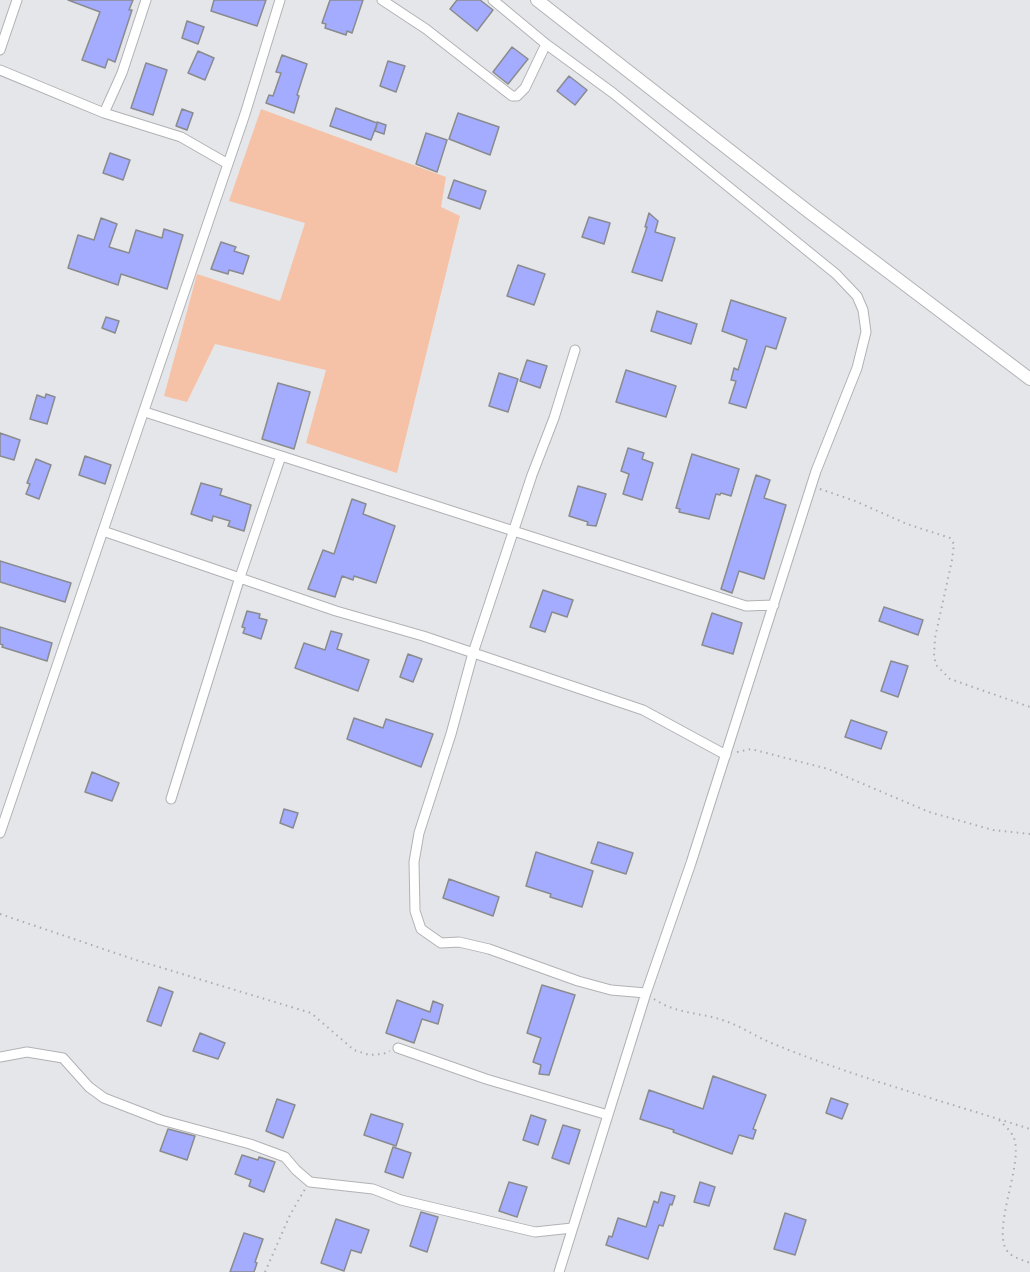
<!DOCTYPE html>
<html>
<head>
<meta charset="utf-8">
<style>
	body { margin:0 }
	canvas { display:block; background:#e5e6e9 }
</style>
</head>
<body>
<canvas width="1030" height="1272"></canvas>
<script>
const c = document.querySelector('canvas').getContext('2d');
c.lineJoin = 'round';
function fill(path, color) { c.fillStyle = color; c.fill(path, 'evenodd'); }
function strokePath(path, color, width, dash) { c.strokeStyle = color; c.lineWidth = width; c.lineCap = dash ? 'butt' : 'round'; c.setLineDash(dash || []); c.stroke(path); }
const green = new Path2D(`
	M261,109L446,177L441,207L460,216L397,473L306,443L326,370L215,344L187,402L164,396L197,274L280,301L305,223L229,201Z`);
const building = new Path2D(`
	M68,0H133L129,10H132L115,62L108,59L105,68L82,60L100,12Z
	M214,0H266L257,26L211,11Z
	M330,0H363L352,33L347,31L346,35L325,28L326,24L322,23Z
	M457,0H480L493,10L477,31L450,9Z
	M187,21L204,27L198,44L182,38Z
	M512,47L528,59L508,84L493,72Z
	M198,51L214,58L205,80L188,73Z
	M282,55L307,64L297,95L299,96L294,113L266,103L269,95L273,96L281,73L276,72Z
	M388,61L405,66L396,92L380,86Z
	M146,63L167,70L153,115L131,108Z
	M569,76L587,90L575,105L557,91Z
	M336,108L377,123V122L386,125L384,134L375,131L377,124L371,140L330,126Z
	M182,109L193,113L187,130L176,126Z
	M458,113L499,127L490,155L449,139Z
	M426,133L447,140L437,172L416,164Z
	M110,153L130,160L123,180L103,173Z
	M454,180L486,191L480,209L448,198Z
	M649,213L658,221L655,232L675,238L662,281L632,272L647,227H645Z
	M589,217L610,223L604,244L582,237Z
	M101,218L117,224L109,247L129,253L136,230L162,238L164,229L183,235L167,289L121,274L118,285L68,268L78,235L94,240Z
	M221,242L236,247L234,251L249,256L243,274L229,270L228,274L211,269Z
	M518,265L545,274L534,305L507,296Z
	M731,300L786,318L776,349L766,346L746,408L729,403L736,381L731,380L734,368L738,370L747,340L722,331Z
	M657,311L697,324L691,344L651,331Z
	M106,317L119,321L115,333L102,328Z
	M527,360L547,366L540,388L520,381Z
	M626,370L676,386L666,417L616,402Z
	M499,373L518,379L508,412L489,406Z
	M278,383L310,392L294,449L262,439Z
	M46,394L55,397L47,424L30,419L37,395L45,398Z
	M0,433L20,440L14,460L0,456Z
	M628,448L644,453L642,459L653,463L642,500L623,494L629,474L621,471Z
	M692,454L739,469L731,496L721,493L720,495L716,494L709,519L679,512L680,509L676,508Z
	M85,456L111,465L105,484L79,475Z
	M36,459L51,465L39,499L26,494L30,484L27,483Z
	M756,475L770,480L764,498L786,505L764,579L739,571L732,593L721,589Z
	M201,483L222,489L220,495L251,505L244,531L228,526L230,521L213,516L212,521L191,514Z
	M578,486L606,494L596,526L587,525L588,522L569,516Z
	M352,499L366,504L363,514L395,526L376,583L354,576L353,580L342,576L335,597L308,589L323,550L334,554Z
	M0,561L71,583L65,602L0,582Z
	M543,590L573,600L567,617L552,612L545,632L530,627Z
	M884,607L923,620L918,635L879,621Z
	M247,611L260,614L259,618L267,620L261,639L243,633L245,628L242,627Z
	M712,613L742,623L733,654L702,645Z
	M0,627L52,643L47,661L2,647L3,645L0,644Z
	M331,631L342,634L337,649L369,660L358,691L295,668L304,643L325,650Z
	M408,654L422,659L413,682L400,677Z
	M891,661L908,666L898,697L881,691Z
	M354,718L383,728L386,719L433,734L421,767L347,739Z
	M851,720L887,732L881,749L845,737Z
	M92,772L119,783L112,801L85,792Z
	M284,809L298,813L293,828L280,823Z
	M598,842L633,853L626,874L591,863Z
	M536,852L593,871L582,907L550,897L551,894L526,886Z
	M449,879L499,897L493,916L443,898Z
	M542,985L575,995L549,1075L539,1074L541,1065L533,1062L541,1038L527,1033Z
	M159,987L173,992L161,1026L147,1021Z
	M397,1000L430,1012L433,1001L443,1005L438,1024L422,1019L414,1043L386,1033Z
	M200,1033L225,1043L218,1059L193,1051Z
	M713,1076L766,1095L753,1129L756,1130L753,1139L739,1135L732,1154L673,1132L674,1130L640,1119L649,1090L703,1109Z
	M831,1098L848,1104L842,1119L826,1113Z
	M277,1099L295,1105L283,1138L266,1131Z
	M371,1114L403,1124L396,1146L364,1135Z
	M531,1115L546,1120L538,1145L523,1140Z
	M563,1125L580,1130L569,1164L552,1158Z
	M168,1129L195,1136L187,1160L160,1151Z
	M393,1147L411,1153L403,1178L385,1172Z
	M242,1155L258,1160L259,1157L275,1162L264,1192L249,1186L251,1180L235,1174Z
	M509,1182L527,1187L517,1217L499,1211Z
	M700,1182L715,1187L709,1206L694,1202Z
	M661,1192L675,1196L672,1205L670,1204L663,1226L659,1225L648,1259L606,1245L609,1236L612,1237L618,1218L646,1227L654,1201L658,1203Z
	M421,1212L438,1217L427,1252L410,1246Z
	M785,1213L806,1220L795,1255L774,1249Z
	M336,1219L369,1230L361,1253L351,1250L344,1271L321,1263Z
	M244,1233L263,1239L255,1262L257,1263L254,1272H230Z`);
const path = new Path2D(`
	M820,489L855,501L907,524L950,538L954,544L952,560L935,638L934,656L936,665L950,679L1030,707
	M737,752L751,749L828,769L929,812L993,830L1030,834
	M0,914L136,960L311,1013L354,1050L369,1055L383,1054L390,1051
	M654,999C677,1015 703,1012 728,1022C742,1027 755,1036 769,1042C853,1077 943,1101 1030,1129
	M999,1120C1004,1125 1012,1132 1014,1138C1024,1165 989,1234 1009,1253C1014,1258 1023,1260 1030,1263
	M265,1272L290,1215L305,1189`);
const minor = new Path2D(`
	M382,0L426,29L512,96H517L525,88L546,44
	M493,0L546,44L613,93L836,274L857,296L863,310L866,332L857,368L816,471L691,863L646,993L559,1272
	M0,50L17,0
	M0,70L104,113L181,137L228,164
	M104,113L122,73L146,0
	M575,350L554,418L532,475L473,653L451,734L419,833L414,862L415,911L421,929L441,943L459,942L489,949L578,981L611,990L646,993
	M145,412L746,606L774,605
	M103,531L336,611L423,636L643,710L726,755
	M171,799L240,577L281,456
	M0,833L245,114L280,0
	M398,1048L486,1079L608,1115
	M0,1057L27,1052L63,1058L89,1087L104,1098L161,1120L250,1144L285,1157L296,1170L310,1182L373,1189L401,1200L535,1232L572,1228`);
const secondary = new Path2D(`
	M537,0L809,212L1030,379`);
fill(green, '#f6c2a7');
fill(building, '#a3acff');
strokePath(building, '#8a8b8e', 1.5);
strokePath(minor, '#b1b2b5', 11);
strokePath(secondary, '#b1b2b5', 14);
strokePath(path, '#abacaf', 2, [1.5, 4.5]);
strokePath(minor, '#fff', 9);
strokePath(secondary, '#fff', 12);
</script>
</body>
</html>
